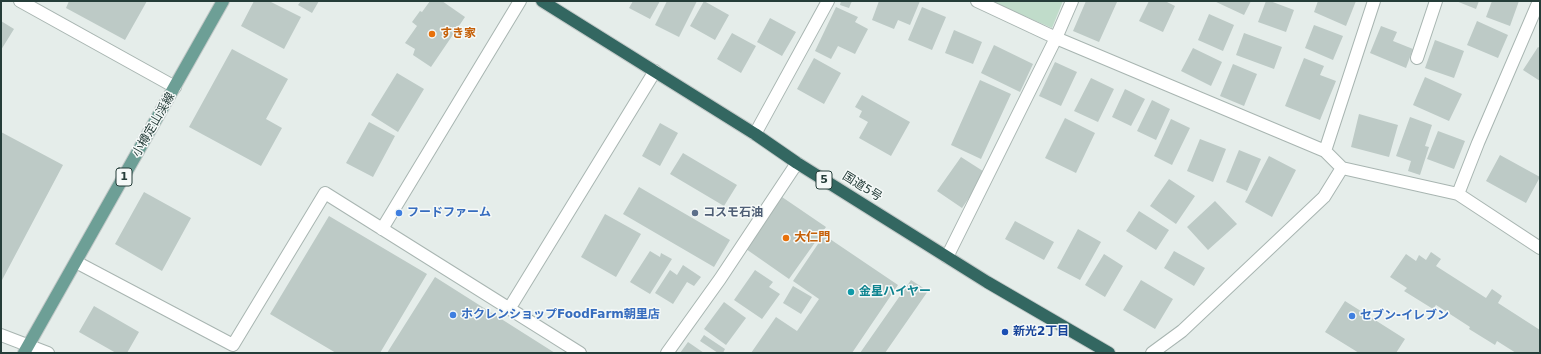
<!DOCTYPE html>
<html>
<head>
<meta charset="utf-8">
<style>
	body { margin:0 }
	#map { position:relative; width:1541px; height:354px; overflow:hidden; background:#e5edea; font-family:"DejaVu Sans",sans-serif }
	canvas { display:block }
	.frame { position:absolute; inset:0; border:2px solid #253d39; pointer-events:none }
</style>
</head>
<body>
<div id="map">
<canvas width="1541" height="354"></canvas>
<div class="frame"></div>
</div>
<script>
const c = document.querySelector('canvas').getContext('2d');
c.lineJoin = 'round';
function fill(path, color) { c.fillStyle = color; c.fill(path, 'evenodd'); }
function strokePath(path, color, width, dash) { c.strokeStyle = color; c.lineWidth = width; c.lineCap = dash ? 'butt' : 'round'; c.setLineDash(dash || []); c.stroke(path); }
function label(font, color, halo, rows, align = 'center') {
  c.font = font + ' "DejaVu Sans","Noto Sans JP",sans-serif'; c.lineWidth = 3; c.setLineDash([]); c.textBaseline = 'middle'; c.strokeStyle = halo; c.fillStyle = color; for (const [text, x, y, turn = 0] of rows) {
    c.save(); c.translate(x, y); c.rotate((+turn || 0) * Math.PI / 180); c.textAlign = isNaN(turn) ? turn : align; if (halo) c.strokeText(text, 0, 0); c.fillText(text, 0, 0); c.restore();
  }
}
const green = new Path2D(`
	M990,1H1063L1052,28Z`);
const building = new Path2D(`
	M69,1H147L125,40L66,8Z
	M254,1H269L301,17L284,49L241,26Z
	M301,1H319L312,13L298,5Z
	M430,1H442L465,17L431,67L413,55L415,49L405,43L417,26L412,22L420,11L422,12Z
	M633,1H660L650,19L629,8Z
	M667,1H697L679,37L655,25Z
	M704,1L729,15L715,40L690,26Z
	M841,1H852L849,8L840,5Z
	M879,1H920L910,25L898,20L894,29L872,20Z
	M1086,1L1117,2L1099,42L1073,31Z
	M1149,1H1165L1175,6L1163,32L1139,21Z
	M1214,1H1251L1244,15Z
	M1266,1H1270L1294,10L1286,32L1258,22Z
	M1318,1H1356L1346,26L1314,12Z
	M1456,1H1479L1476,9Z
	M1492,1H1519L1510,26L1486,17Z
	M836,7L858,17L855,22L868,29L855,54L838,46L831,59L815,51Z
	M922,7L946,17L932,50L908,40Z
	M1209,14L1234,25L1223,51L1198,40Z
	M770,18L796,32L782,56L757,42Z
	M1,21L14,29L1,50Z
	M1477,21L1508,35L1498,58L1467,45Z
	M1314,25L1343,36L1333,60L1305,48Z
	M1381,26L1397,32L1393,41L1413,49L1406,68L1370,53Z
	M954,30L982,42L973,64L945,53Z
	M732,33L756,46L741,73L717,59Z
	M1244,33L1282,47L1274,69L1236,55Z
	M1435,40L1464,51L1454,78L1425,68Z
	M994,45L1033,64L1020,92L981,73Z
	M1538,47L1540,48V81L1523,70Z
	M1193,48L1222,62L1211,86L1181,71Z
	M232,49L288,79L266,119L282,128L261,166L189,127Z
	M814,58L841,73L824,104L797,89Z
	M1304,58L1324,66L1320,75L1336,81L1320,120L1285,106Z
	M1055,62L1077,72L1061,106L1039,96Z
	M1233,64L1257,74L1244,106L1220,96Z
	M397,73L424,89L398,132L371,115Z
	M1425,77L1462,94L1449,121L1413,105Z
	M1091,78L1114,89L1098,122L1074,111Z
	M980,80L1011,94L981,159L951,145Z
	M1125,89L1145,99L1131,126L1112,117Z
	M862,95L910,122L891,156L859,138L868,122L859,117L862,111L855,107Z
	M1152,100L1170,109L1156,140L1137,131Z
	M1359,114L1398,125L1389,157L1351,147Z
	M1410,117L1432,125L1425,146L1429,147L1420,175L1408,171L1411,161L1396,156Z
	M1065,118L1095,133L1076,173L1045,158Z
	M1171,119L1190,128L1172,165L1154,156Z
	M369,122L395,136L373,177L346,163Z
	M660,123L678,133L660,166L642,156Z
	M1438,131L1465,141L1454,169L1427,159Z
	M1,132L63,165L1,282Z
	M1200,139L1226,149L1213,182L1187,171Z
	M1239,150L1261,159L1247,191L1226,182Z
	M683,153L737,185L724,206L670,174Z
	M1500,155L1540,177L1526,203L1486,181Z
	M1269,156L1296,170L1272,217L1245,202Z
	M961,157L986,173L962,208L937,191Z
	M1169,179L1195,196L1176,224L1150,206Z
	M639,187L730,240L714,267L623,214Z
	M144,192L191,218L162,271L115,244Z
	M782,197L826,227L789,279L746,249Z
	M1215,201L1237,224L1208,250L1187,227Z
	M1139,211L1169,230L1156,250L1126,231Z
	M605,214L641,234L616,277L581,257Z
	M329,216L427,274L380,353H336L270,314Z
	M1015,221L1054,242L1044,260L1005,239Z
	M1078,229L1101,242L1080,280L1057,268Z
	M824,235L898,285L852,353H751L776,317L797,331L819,299L793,281Z
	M650,251L660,257L661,253L672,259L650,294L630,282Z
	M1174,251L1205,268L1194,286L1164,268Z
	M1431,252L1441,259L1436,266L1486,298L1492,289L1502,296L1498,303L1540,330V353H1516L1497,341L1495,345L1469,329L1470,327L1436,305L1433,309L1404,291L1407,288L1390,277L1406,254L1416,261L1419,255L1426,260Z
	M1104,254L1123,266L1105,297L1085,285Z
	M683,265L701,277L694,286L687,282L673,304L655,293L670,270L677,275Z
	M755,270L773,282L769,287L780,294L762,319L734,300Z
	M435,277L555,353H387Z
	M911,280L928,291L885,353H860Z
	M1141,280L1173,299L1155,329L1123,310Z
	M793,286L812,297L801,314L783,303Z
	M1345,301L1405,339L1396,353H1359L1325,332Z
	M724,302L746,318L726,345L704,329Z
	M94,306L139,332L127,353H116L79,332Z
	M704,335L725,349L723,353H718L700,341Z
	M688,342L704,353H680Z`);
const lane = new Path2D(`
	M1417,58L1436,1
	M382,229L520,1
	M76,262L233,345L325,193L580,353
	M509,309L655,71`);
const street = new Path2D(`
	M20,1L175,87
	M977,1L1056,38L1325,151L1342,168L1458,194L1540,248
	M755,134L828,1
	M1325,151L1374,1
	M1458,194L1478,143L1539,1
	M947,257L1056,38L1072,1
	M1,335L48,353
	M667,353L720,279L797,163
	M1152,353L1182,331L1324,197L1342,168`);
const primary = new Path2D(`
	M24,353L223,1`);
const highway = new Path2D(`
	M542,1L755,134L797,163L987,282L1109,353`);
const markers = [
	[432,34,4,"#e8710a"],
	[399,213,4,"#3f7fe0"],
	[695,213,4,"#5c6f8a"],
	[786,238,4,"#e8710a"],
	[851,292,4,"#0f9aa8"],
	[453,315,4,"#3f7fe0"],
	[1352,316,4,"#3f7fe0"],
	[1005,332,4,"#1a4fb4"]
];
const shields = [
	[124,177,16],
	[824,180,16]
];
const shieldNames = [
	["1",124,177],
	["5",824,180]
];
const foodNames = [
	["すき家",440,34],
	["大仁門",794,238]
];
const streetNames = [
	["小樽定山渓線",154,125,-60],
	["国道5号",862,187,32]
];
const shopNames = [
	["フードファーム",407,213],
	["ホクレンショップFoodFarm朝里店",461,315],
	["セブン-イレブン",1360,316]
];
const serviceNames = [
	["コスモ石油",703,213]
];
const cultureNames = [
	["金星ハイヤー",859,292]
];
const transitNames = [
	["新光2丁目",1013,332]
];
fill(green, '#c0dcca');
fill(building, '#bdcac6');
strokePath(lane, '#a8b5b1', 14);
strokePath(street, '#a8b5b1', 14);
strokePath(primary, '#c2c9c8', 14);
strokePath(highway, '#c2c9c8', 14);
strokePath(lane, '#fff', 12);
strokePath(street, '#fff', 12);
strokePath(primary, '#6d9f96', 12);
strokePath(highway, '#336761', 12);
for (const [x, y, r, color] of markers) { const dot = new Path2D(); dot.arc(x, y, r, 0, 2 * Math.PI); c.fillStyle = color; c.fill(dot); strokePath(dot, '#f5f9f8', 1.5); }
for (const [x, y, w] of shields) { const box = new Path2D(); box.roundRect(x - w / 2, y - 9, w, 18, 3); c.fillStyle = '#f5f9f8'; c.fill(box); strokePath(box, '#253d39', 1); }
label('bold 11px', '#253d39', null, shieldNames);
label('bold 12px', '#c56008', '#f5f9f8', foodNames, 'left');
label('12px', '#253d39', '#f5f9f8', streetNames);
label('bold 12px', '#366cbe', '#f5f9f8', shopNames, 'left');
label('bold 12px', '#4e5e75', '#f5f9f8', serviceNames, 'left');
label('bold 12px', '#0d838f', '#f5f9f8', cultureNames, 'left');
label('bold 12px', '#164399', '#f5f9f8', transitNames, 'left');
</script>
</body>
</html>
